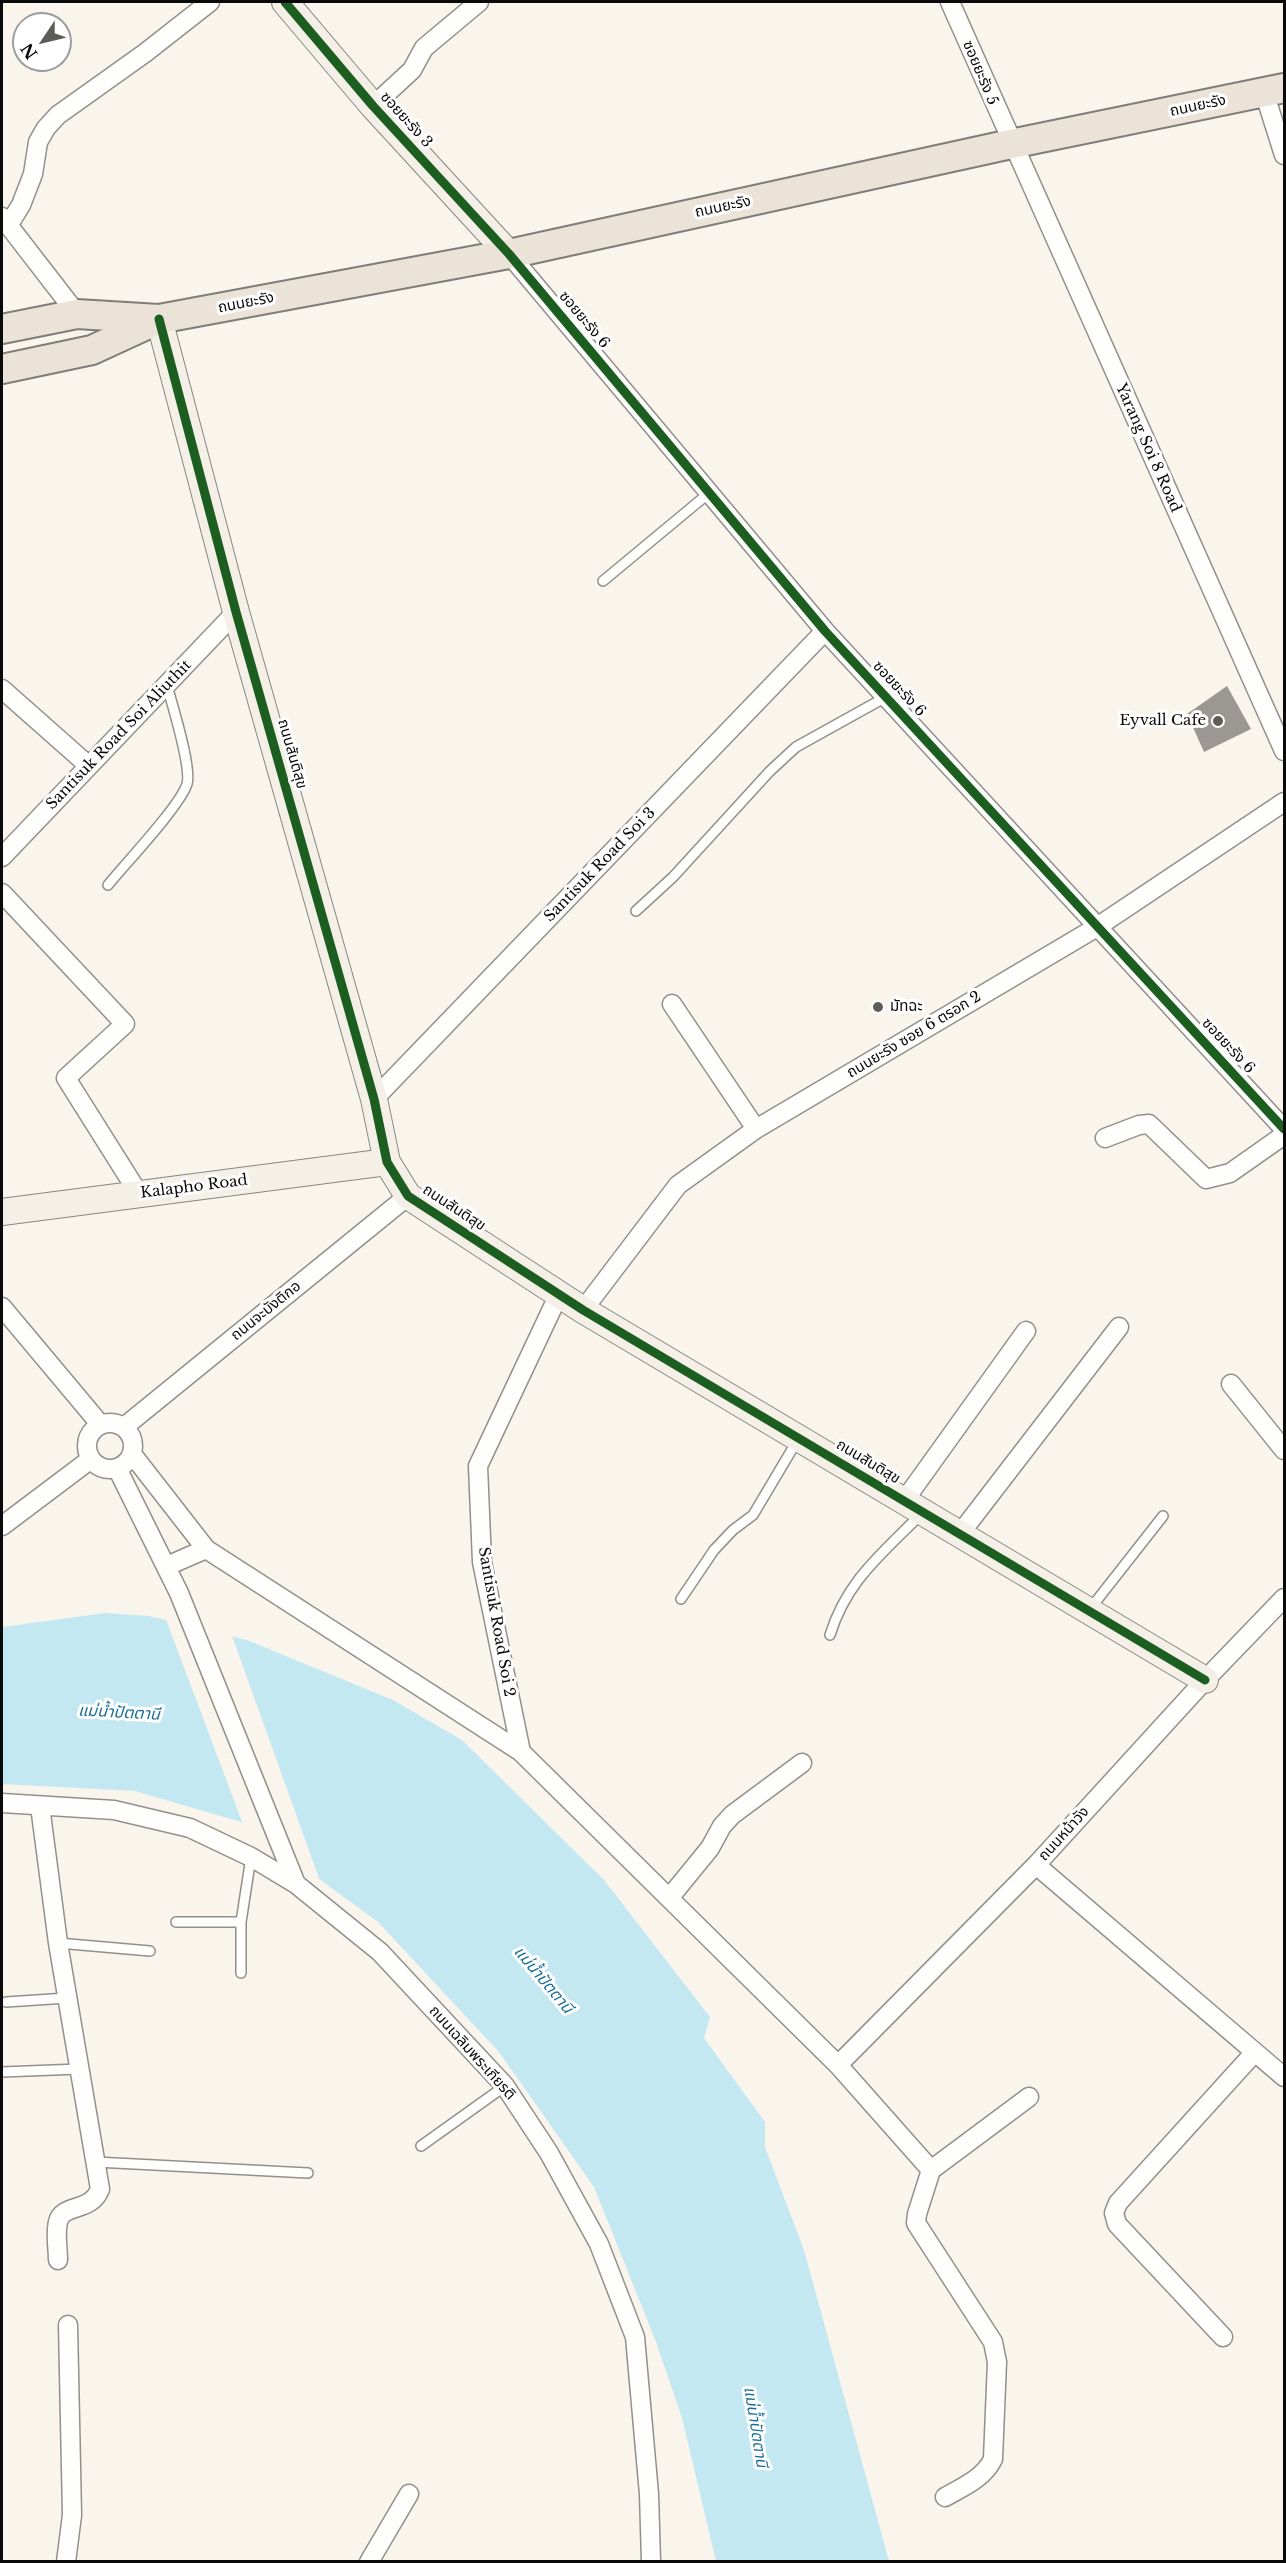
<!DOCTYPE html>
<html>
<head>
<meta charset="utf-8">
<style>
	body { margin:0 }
	#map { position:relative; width:1286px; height:2563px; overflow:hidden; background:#f9f5ec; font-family:"Libre Baskerville",serif }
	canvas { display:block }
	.frame { position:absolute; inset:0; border:3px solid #0a0a0a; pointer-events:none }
	.north { position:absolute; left:12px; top:12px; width:60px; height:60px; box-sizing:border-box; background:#fff; border:2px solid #9d9d9d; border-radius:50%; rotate:235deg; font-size:16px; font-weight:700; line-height:24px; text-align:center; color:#0a0a0a }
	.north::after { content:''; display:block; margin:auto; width:21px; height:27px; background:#5e5c59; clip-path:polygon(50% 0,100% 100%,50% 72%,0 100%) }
</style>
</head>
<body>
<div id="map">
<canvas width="1286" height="2563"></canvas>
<div class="frame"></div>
<div class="north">N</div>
</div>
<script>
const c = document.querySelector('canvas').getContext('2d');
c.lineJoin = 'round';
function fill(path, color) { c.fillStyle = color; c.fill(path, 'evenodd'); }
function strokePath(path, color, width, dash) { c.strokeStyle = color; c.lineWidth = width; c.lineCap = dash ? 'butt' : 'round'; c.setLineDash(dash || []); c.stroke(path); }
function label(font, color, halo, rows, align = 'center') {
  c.font = font + ' "Libre Baskerville","Noto Sans Thai",serif'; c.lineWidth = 6; c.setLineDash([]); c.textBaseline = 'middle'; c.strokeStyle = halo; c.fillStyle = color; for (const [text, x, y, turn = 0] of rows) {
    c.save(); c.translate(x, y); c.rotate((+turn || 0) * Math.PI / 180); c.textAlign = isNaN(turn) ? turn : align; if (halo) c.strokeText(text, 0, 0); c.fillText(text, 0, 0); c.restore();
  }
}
const water = new Path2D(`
	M105,1613L149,1616L247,1640L393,1700L462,1740L604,1880L710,2017L704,2038L765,2122V2147L804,2250L889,2561H716L682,2418L656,2342L594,2187L499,2052L378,1922L241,1822L135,1791L2,1784V1627Z`);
const pier = new Path2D(`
	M165,1617L231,1633L321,1884L244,1827Z`);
const building = new Path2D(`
	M1227,686L1251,729L1204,752L1187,714Z`);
const lane = new Path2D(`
	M603,581L709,493
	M108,885C125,864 180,806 187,784C192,767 172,705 167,685
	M636,911L673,877L770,771L796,747L886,697
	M681,1599L714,1550L733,1530L753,1515L797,1441
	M1090,1609L1163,1516
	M830,1635C847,1580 882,1554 921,1514
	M176,1922H241
	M58,1943L150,1951
	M241,1973V1922L251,1857
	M6,2002L67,1998
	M2,2072L79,2069
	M421,2146L505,2086
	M96,2162L308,2173`);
const street = new Path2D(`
	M950,2L1284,751
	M1264,92L1284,155
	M373,106L412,70L424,48L479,2
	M2,217L77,314
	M8,226L21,205L33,174L38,142L46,128L58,115L145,53L210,2
	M509,254L825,631L1284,1129
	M2,689L89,766
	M2,857L236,612
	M2,893L125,1024L66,1078L139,1194
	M672,1004L756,1129
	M374,1099L825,631
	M1105,1138L1139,1125L1149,1124L1206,1179L1230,1173L1284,1135
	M2,1307L100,1424
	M583,1310L678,1185L756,1129L1097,927L1284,802
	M1231,1384L1284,1450
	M87 1446a23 23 0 1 1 46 0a23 23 0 1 1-46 0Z
	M124,1427L408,1196
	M132,1454L206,1549L521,1752L838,2065L931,2170L917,2214L916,2223L993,2342L997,2362L993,2459C984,2478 963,2487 945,2497
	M117,1468L179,1593L296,1884
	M904,1501L1026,1331
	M2,1526L91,1459
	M959,1535L1119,1327
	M167,1566L206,1549
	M521,1752L482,1562L478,1466L559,1294
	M2,1803L114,1810L190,1828L251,1857L296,1884L380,1952L505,2086L549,2153L599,2244L635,2337L649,2494L651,2562
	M40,1806L58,1943L100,2189C91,2213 62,2203 58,2222C55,2234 58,2248 58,2260
	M1036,1865L1284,2077
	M670,1897L710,1848L722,1826L732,1815L802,1763
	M838,2065L1036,1865L1205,1680L1284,1598
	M931,2170L1029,2097
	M1223,2337L1117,2224L1114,2213L1118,2203L1255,2052
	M66,2562L72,2515L68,2325
	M369,2562L409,2494`);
const secondary = new Path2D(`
	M285,2L373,106L509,254
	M159,319L236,612L374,1099L387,1162L408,1196L583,1310L1205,1680
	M2,1212L387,1162`);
const primary = new Path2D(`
	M2,329L77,314L159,319L509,254L1011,144L1284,88
	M2,369L92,350L155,321`);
const cycleway = new Path2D(`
	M285,2L373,106L509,254L825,631L1284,1129
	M159,319L236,612L374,1099L387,1162L408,1196L583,1310L1205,1680`);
const markers = [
	[1218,721,6,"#5e5c59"],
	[878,1007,6,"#5e5c59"]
];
const streetNames = [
	["ซอยยะรัง 5",980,73,67],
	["ถนนยะรัง",1198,106,-12],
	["ซอยยะรัง 3",406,120,48],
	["ถนนยะรัง",723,207,-12],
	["ถนนยะรัง",246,303,-11],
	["ซอยยะรัง 6",584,320,50],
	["Yarang Soi 8 Road",1148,448,66],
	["ซอยยะรัง 6",899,689,47],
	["Santisuk Road Soi Aliuthit",119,735,-46],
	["ถนนสันติสุข",292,754,74],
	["Santisuk Road Soi 3",600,865,-46],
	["ถนนยะรัง ซอย 6 ตรอก 2",914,1035,-31],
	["ซอยยะรัง 6",1228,1046,47],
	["Kalapho Road",194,1187,-7],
	["ถนนสันติสุข",454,1208,33],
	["ถนนจะบังติกอ",266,1311,-39],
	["ถนนสันติสุข",868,1462,31],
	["Santisuk Road Soi 2",496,1622,80],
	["ถนนหน้าวัง",1064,1834,-48],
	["ถนนเฉลิมพระเกียรติ",472,2053,48]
];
const poiNames = [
	["Eyvall Cafe",1206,721],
	["มัทฉะ",890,1007,"left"]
];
const waterNames = [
	["แม่น้ำปัตตานี",119,1713,3],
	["แม่น้ำปัตตานี",543,1980,50],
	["แม่น้ำปัตตานี",755,2427,81]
];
fill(water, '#c4e8f2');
fill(pier, '#f9f5ec');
fill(building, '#9b9893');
strokePath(lane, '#92908c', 12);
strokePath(street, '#92908c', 21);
strokePath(secondary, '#888682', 28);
strokePath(primary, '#7f7d79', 32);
strokePath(lane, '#fefefc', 9);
strokePath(street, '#fefefc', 18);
strokePath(secondary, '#f4f0e7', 26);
strokePath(primary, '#ebe3d7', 28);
strokePath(cycleway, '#1b5e20', 9);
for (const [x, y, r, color] of markers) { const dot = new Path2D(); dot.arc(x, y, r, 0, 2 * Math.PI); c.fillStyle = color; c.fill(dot); strokePath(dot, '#fff', 2); }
label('15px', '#0a0a0a', '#fff', streetNames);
label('15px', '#0a0a0a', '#fff', poiNames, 'right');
label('italic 16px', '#196f96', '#fff', waterNames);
</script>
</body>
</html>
